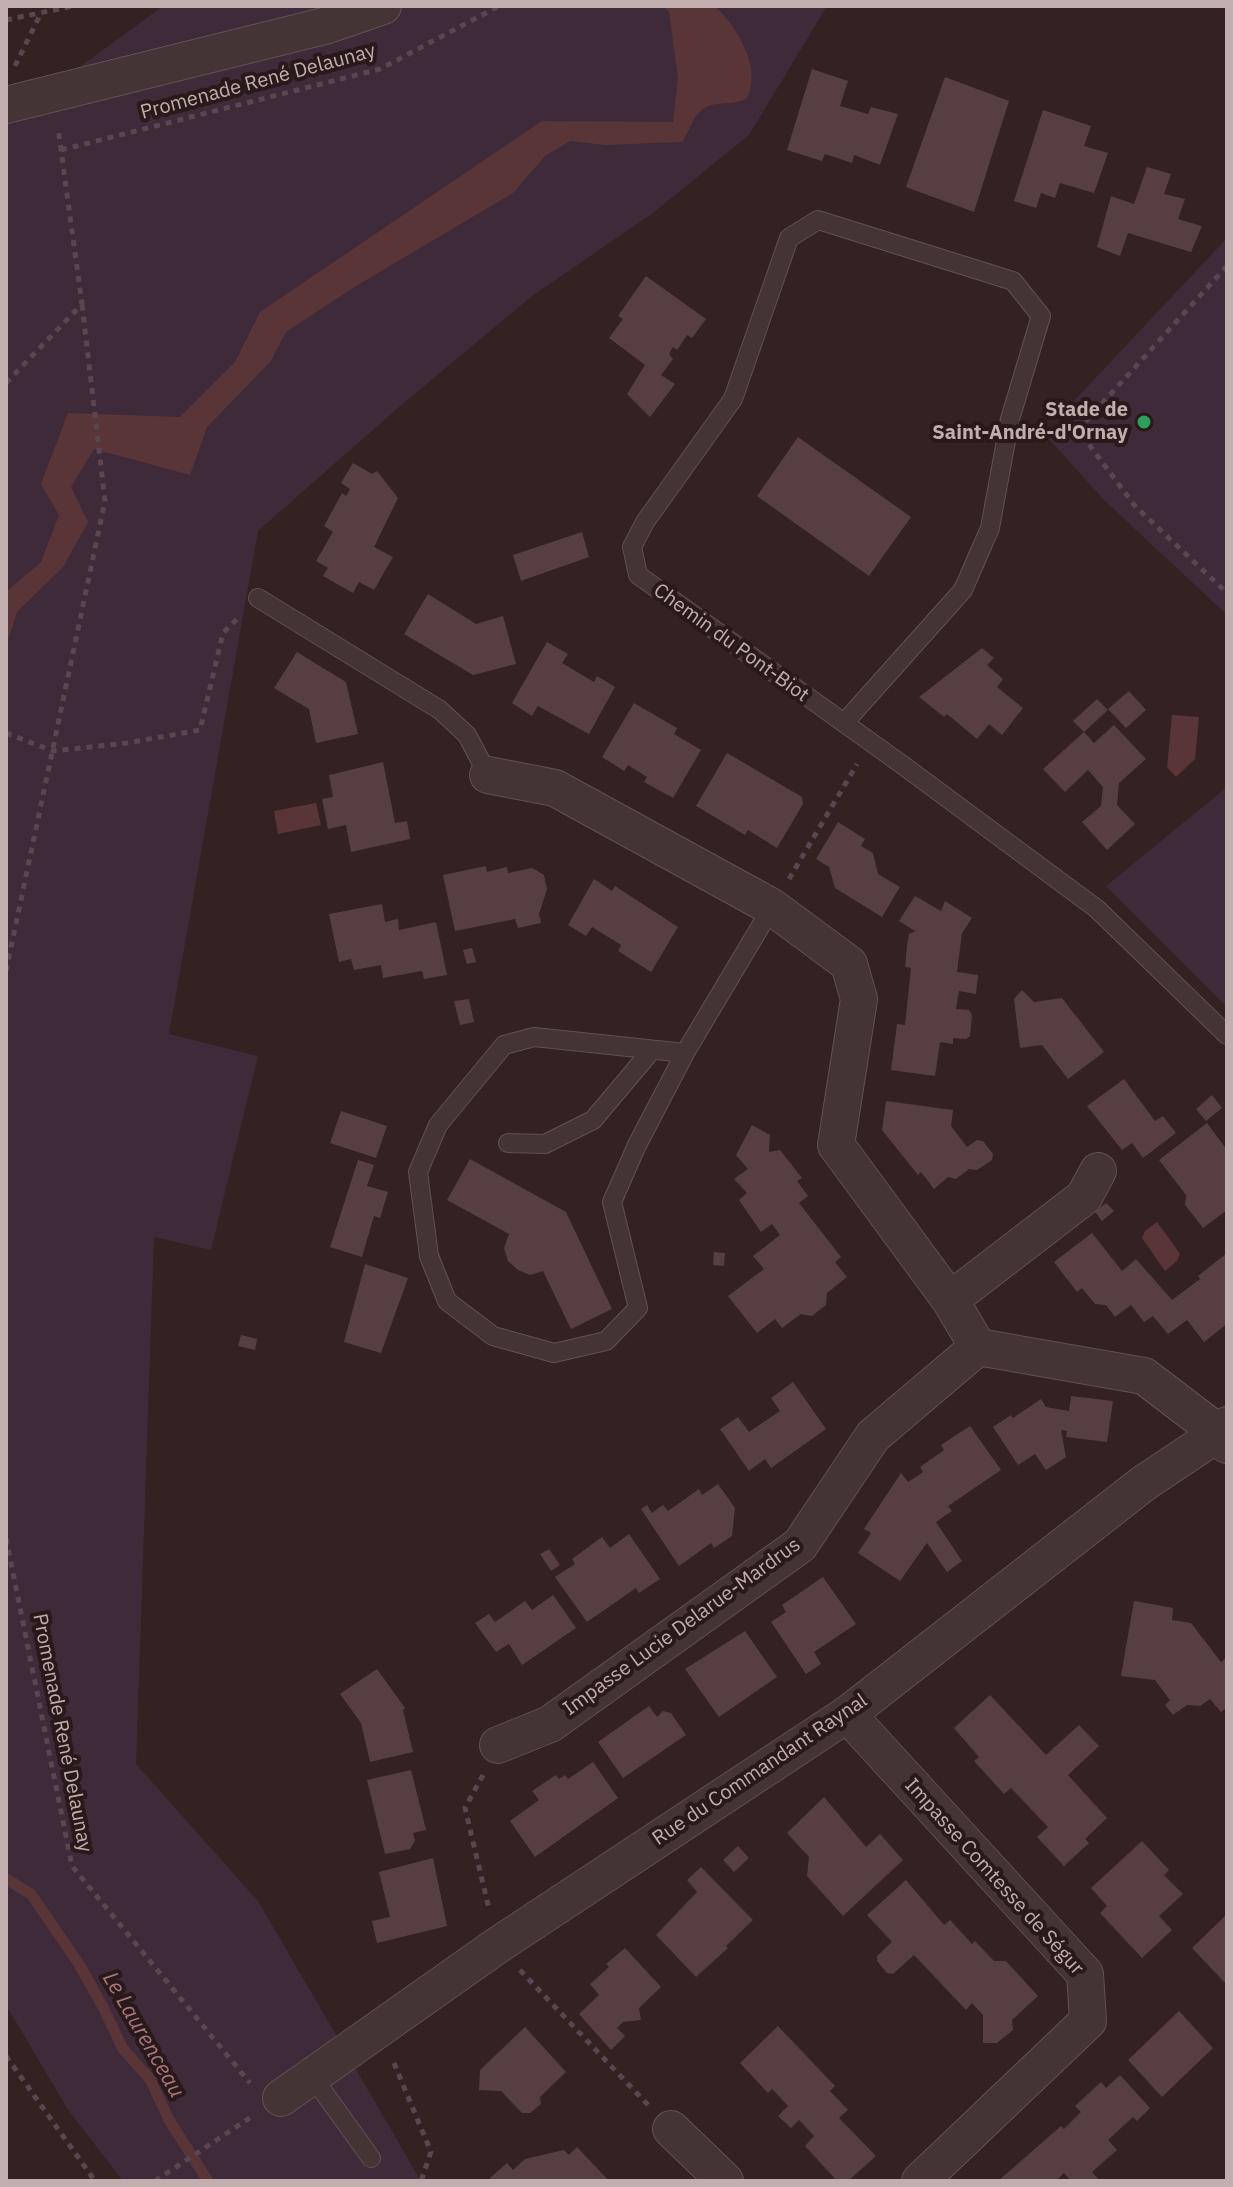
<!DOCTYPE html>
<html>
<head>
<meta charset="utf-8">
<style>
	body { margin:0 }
	#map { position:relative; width:1233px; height:2187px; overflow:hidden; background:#342122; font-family:"IBM Plex Sans",sans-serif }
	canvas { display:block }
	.frame { position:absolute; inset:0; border:8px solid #c2aeaf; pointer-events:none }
</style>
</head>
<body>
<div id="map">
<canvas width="1233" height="2187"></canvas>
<div class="frame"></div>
</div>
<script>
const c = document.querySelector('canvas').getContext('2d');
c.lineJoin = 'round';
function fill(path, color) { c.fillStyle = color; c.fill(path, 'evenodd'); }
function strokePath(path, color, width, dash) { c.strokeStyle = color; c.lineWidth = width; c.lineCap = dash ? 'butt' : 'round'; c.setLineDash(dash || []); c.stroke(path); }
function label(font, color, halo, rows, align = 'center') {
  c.font = font + ' "IBM Plex Sans",sans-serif'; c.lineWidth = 8; c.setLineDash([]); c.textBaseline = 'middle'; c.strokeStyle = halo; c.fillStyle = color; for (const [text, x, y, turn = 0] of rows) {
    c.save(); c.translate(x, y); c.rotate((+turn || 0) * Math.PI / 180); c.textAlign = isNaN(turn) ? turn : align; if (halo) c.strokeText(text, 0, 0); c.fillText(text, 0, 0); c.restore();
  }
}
const green = new Path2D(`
	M163,6H827L749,135L653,213L532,296L398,408L258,531L169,1034L258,1056L211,1250L154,1237L136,1764L258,1901L421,2181H123L68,2110L6,2005V121Z
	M1227,238V615L1103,499L1049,439L1071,404Z
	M1227,787V1007L1106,886Z`);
const water = new Path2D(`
	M663,6H715C736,26 763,68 747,98C731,107 715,100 703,109C692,116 690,132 682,142L605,145L570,141L545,156L513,193L356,286L286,332L270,362L207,427L190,475L94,449L71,487L88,522L63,567L17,612L6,647V592L41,562L59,515L41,484L68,413L180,417L235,362L260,312L542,121L673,122L678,78L669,12Z
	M1172,715L1199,717L1195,759L1176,777L1167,767Z
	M316,803L321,825L278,834L274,811Z
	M1157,1222L1180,1254L1177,1261L1165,1271L1142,1238L1145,1231Z`);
const stream = new Path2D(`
	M6,1879L31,1894L79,1964L103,2007L123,2049L150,2079L169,2120L208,2181`);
const building = new Path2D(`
	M812,69L848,81L840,106L868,114L871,107L898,114L880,165L854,155L852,163L825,154L822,161L787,150Z
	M945,77L1009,101L974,212L906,187Z
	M1043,110L1091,126L1084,146L1108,153L1094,193L1060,183L1055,198L1041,193L1036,208L1014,201Z
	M1147,167L1171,174L1164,194L1185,199L1178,219L1202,226L1191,252L1128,233L1120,256L1097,247L1111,196L1134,204Z
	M646,276L706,319L692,338L687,335L677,350L673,347L669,354L673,359L661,375L675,384L650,417L627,394L645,365L609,338L623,319L618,316Z
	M798,437L911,517L869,576L757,496Z
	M353,463L372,474L377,471L398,498L374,547L393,557L374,590L359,582L353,593L323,576L328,568L316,561L333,532L324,526L342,493L346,496L350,489L341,483Z
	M582,532L589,557L521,581L513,555Z
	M428,594L476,624L503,616L516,664L473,675L404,634Z
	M547,642L568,654L562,663L594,682L597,676L615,687L589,734L538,706L532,716L512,703Z
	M982,648L994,658L987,665L1003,679L997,687L1023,708L1002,735L989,724L977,739L947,714L944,717L919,697Z
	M297,652L346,682L358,734L316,743L309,709L274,688Z
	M1129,691L1146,710L1126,728L1108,709Z
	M1097,699L1108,710L1084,732L1094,743L1114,725L1146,759L1119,783L1117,805L1135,824L1107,850L1082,822L1101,806L1103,787L1088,770L1065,792L1043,769L1084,732L1073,721Z
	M634,703L677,728L674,734L701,750L673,798L644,782L647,777L628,765L624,771L602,757Z
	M727,753L802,797L803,804L777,848L748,830L745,835L696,806Z
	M383,762L395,823L407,821L410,839L351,852L346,825L328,829L322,799L333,797L329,775Z
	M838,822L865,839L861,846L873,853L878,874L900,887L882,917L835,888L829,867L816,859Z
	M486,866L487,872L507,867L508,873L532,868L544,875L547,889L539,914L541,923L518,928L515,919L455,931L443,875Z
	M594,879L612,891L615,886L678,927L651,972L618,951L621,945L592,927L586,936L568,925Z
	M915,896L941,911L945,901L972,918L962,933L957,972L978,975L976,994L959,991L956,1009L969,1010L972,1015L970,1036L966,1039L953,1038V1044L940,1042L935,1076L891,1070L897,1024L905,1025L911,968L905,967L907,946L909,934L915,931L899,921Z
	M382,904L385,922L398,919L399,930L436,922L447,975L424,979L422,971L383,978L381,965L354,970L351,959L339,962L329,914Z
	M472,948L476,962L467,964L463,950Z
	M1022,990L1034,1002L1062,998L1104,1052L1068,1079L1042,1045L1020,1048L1014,999Z
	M469,999L474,1022L460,1025L454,1001Z
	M1124,1079L1155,1121L1163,1116L1176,1133L1143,1158L1132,1143L1122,1150L1087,1106Z
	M1212,1095L1222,1108L1206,1121L1196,1109Z
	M886,1101L953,1110L951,1126L967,1147L977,1140L983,1141L993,1154L992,1160L977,1170L969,1169L956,1179L948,1177L934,1189L921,1172L918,1175L882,1130Z
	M341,1111L387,1126L376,1158L330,1143Z
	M1207,1123L1227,1150V1210L1203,1228L1185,1205L1186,1195L1159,1160Z
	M752,1125L770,1135L769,1152L780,1150L802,1178L797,1181L808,1196L799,1203L841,1257L835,1262L847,1277L827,1293L826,1305L812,1316L801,1314L782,1328L775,1319L757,1333L728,1296L764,1269L753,1256L780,1235L772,1224L761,1232L739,1200L747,1193L734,1179L748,1169L736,1155Z
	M470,1159L566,1212L612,1309L571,1329L543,1271L530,1275L518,1270L508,1261L504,1248L509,1234L447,1200Z
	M358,1160L374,1165L367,1186L388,1192L380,1218L374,1216L362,1257L330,1247Z
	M1106,1203L1114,1211L1102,1221L1095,1212Z
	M1092,1233L1122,1271L1136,1259L1172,1300L1200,1279L1198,1276L1227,1253V1324L1204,1342L1187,1320L1168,1334L1153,1316L1144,1322L1131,1305L1115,1317L1106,1305L1095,1304L1082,1288L1077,1292L1054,1262Z
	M714,1252L725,1253L724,1266L713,1265Z
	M365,1264L408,1278L381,1353L344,1342Z
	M241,1335L257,1339L255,1350L238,1346Z
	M793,1382L826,1429L771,1468L765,1459L749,1471L720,1429L738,1417L749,1432L780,1411L771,1398Z
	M1071,1396L1113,1401L1107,1442L1066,1437L1067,1431L1061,1430L1066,1457L1046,1470L1035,1454L1018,1465L993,1427L1011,1415L1013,1418L1041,1399L1046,1407L1069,1411Z
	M970,1426L1001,1470L948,1506L952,1511L936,1522L962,1561L947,1572L927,1543L900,1581L858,1553L871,1533L864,1529L901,1473L908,1482L923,1472L920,1467L944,1450L941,1445Z
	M718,1484L735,1508L732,1536L714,1548L711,1543L679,1566L641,1509L647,1505L652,1513L663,1505L668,1511L699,1489L702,1495Z
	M629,1534L660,1579L639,1593L636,1588L587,1622L555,1577L575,1564L572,1559L602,1537L610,1548Z
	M549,1549L560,1565L551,1571L540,1554Z
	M823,1577L856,1624L814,1652L821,1664L806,1674L771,1622L786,1612L782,1605Z
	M553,1595L576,1628L522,1665L509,1644L496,1652L475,1623L489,1614L495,1622L525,1601L532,1610Z
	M1134,1601L1173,1608L1172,1620L1191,1623L1221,1662L1227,1657V1712L1225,1709L1221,1712L1210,1699L1200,1706L1187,1705L1173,1715L1165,1705L1170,1700L1155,1680L1121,1676Z
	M745,1631L777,1677L719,1717L685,1669Z
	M377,1669L405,1708L403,1710L413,1752L370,1762L361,1723L340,1694Z
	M990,1695L1046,1755L1079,1725L1099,1746L1068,1775L1107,1818L1085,1839L1089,1843L1064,1866L1037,1837L1048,1827L1011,1788L1004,1794L974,1761L979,1757L954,1728Z
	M649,1706L657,1717L663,1711L671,1713L686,1735L623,1778L598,1742Z
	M593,1762L618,1798L535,1857L510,1821L539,1800L532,1791L556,1775L559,1779L565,1775L568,1779Z
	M411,1770L426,1830L413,1833L415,1841L410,1849L385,1854L367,1780Z
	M824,1797L866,1847L880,1834L903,1860L843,1916L807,1876L809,1857L787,1833Z
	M1142,1841L1169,1870L1164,1875L1183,1894L1159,1916L1172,1930L1142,1958L1100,1913L1107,1906L1091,1888Z
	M738,1846L749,1858L734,1872L723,1860Z
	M433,1858L447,1926L377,1943L372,1921L390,1917L379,1872Z
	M701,1867L753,1920L726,1946L728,1948L696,1977L656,1935L697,1892L687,1880Z
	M906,1880L944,1925L950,1920L972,1944L975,1941L994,1961H1006L1038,1996L1012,2020L1013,2030L997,2043H983V2015L972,2003L966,2010L914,1955L893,1974L887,1973L877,1961V1956L892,1942L867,1915Z
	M1227,1914V1985L1192,1948Z
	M625,1948L661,1987L639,2008L641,2020L623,2022L617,2028L625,2036L611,2050L579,2014L599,1995L590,1984L609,1967L606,1964Z
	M1179,2011L1213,2048L1162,2097L1128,2060Z
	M778,2026L835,2086L830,2091L848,2110L839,2118L876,2156L848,2181H837L805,2146L814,2136L799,2120L791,2128L778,2116L788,2106L772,2089L768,2093L740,2063Z
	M525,2027L566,2072L540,2097L541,2104L530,2113H522L501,2091L479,2090L480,2070Z
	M1120,2075L1150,2108L1137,2121L1133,2117L1108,2140L1117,2150L1092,2172L1100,2181H1071L1064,2173L1056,2181H998L1061,2126L1064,2129L1081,2112L1075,2106L1101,2082L1106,2088Z
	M577,2147L609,2181H493L490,2178L507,2163L513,2170L525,2159L564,2150L569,2155Z`);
const path = new Path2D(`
	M6,20L73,6
	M15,66L41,13
	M61,150L380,69L499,6
	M1227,266L1078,430L1135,506L1227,593
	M6,383L82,304L58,128
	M6,733L53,751L127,743L200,730L223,633L240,616
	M789,879L857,764
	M6,971L105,501L82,304
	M6,1538L72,1866L250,2083
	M483,1775L465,1808L489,1909
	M520,1970L648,2105
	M6,2056L95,2181
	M394,2063L431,2152L421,2181
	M155,2181L251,2117`);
const service = new Path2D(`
	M258,598L440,710L467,735L488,775
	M844,723L963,590L990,528L1010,419L1041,316L1013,281L818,220L789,238L733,399L645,522L632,547L638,575L904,766L1097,909L1227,1035
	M685,1053L534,1037L504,1045L438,1125L418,1172L429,1256L447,1301L493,1336L554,1353L606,1341L638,1308L612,1202L637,1145L685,1053L772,907
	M508,1143L545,1144L593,1120L652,1050
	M312,2076L371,2158`);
const minor = new Path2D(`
	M6,105L328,25L383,6
	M488,775L555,788L772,907L849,964L859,999L836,1145L950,1300L978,1347L1144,1376L1219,1433L1227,1445
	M950,1300L1084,1197L1098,1171
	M849,1713L859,1727L1085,1974L1088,2021L920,2181
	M498,1745L550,1724L800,1545L873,1436L978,1347
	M281,2098L498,1945L849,1713L1144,1483L1219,1433L1227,1425
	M671,2129L725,2181`);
const markers = [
	[1144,422,8,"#2e9e5b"]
];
const streetNames = [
	["Promenade René Delaunay",258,82,-15],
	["Chemin du Pont-Biot",731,643,36],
	["Impasse Lucie Delarue-Mardrus",682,1627,-36],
	["Promenade René Delaunay",62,1733,79],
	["Rue du Commandant Raynal",760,1770,-34],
	["Impasse Comtesse de Ségur",994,1877,48]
];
const poiNames = [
	["Stade de",1128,410],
	["Saint-André-d'Ornay",1128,433]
];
const waterNames = [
	["Le Laurenceau",143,2035,60]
];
fill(green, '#3e2a39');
fill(water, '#5a3538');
strokePath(stream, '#5a3538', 11);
fill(building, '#573f41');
strokePath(service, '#635152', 20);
strokePath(minor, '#635152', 38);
strokePath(path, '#5a4650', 5, [6, 6]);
strokePath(service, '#453435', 18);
strokePath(minor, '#453435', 36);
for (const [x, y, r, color] of markers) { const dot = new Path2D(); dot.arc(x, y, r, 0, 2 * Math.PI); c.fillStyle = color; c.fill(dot); strokePath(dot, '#29191a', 3); }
label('20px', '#c2aeaf', '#29191a', streetNames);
label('bold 20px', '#c2aeaf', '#29191a', poiNames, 'right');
label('italic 22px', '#a9787c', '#29191a', waterNames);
</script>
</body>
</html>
